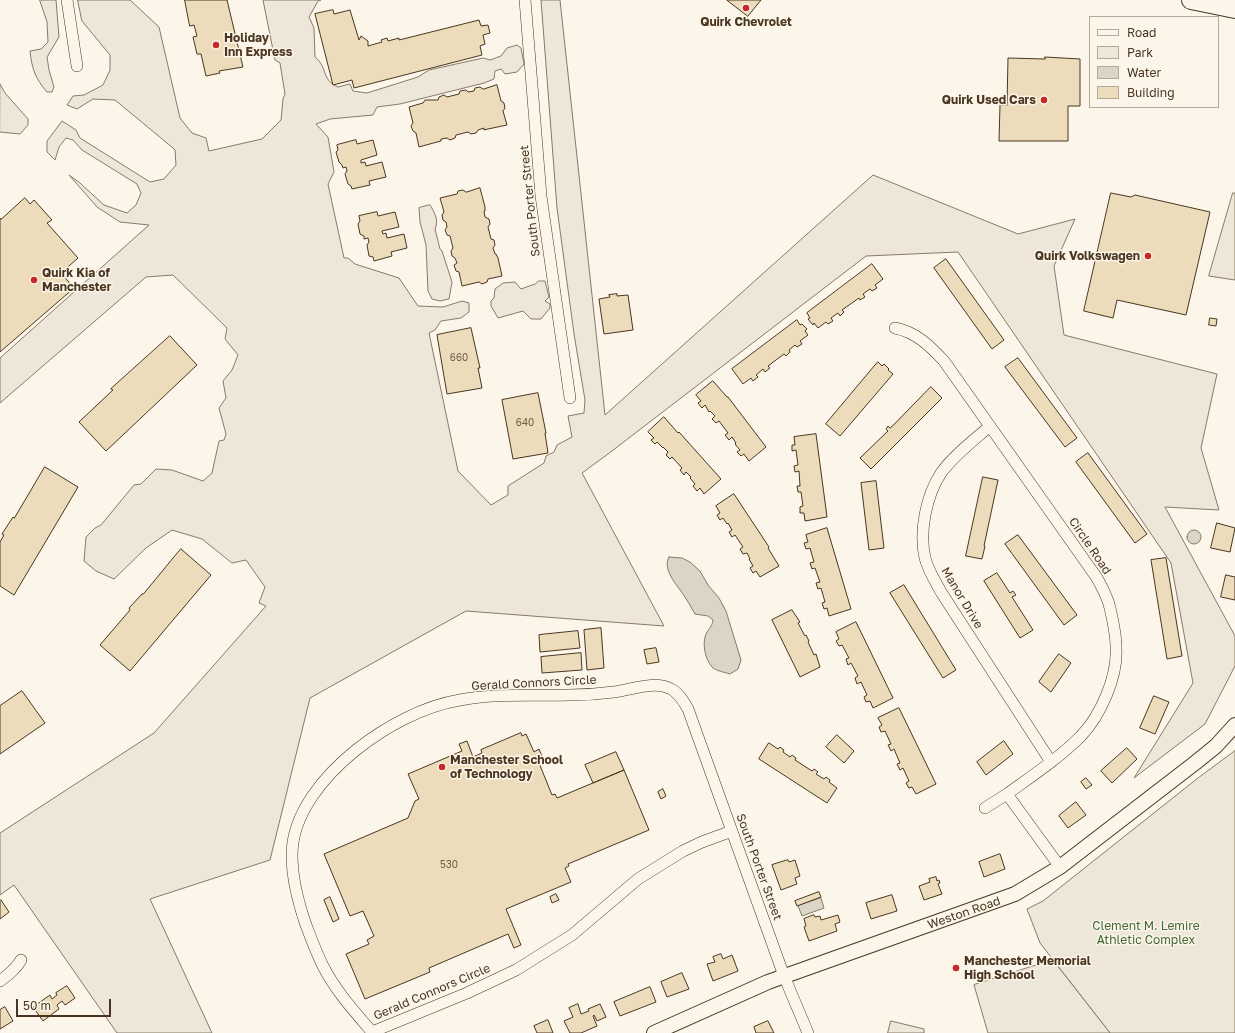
<!DOCTYPE html>
<html>
<head>
<meta charset="utf-8">
<style>
	body { margin:0 }
	#map { position:relative; width:1235px; height:1033px; overflow:hidden; background:#fbf6e9; font-family:"Golos Text",sans-serif }
	canvas { display:block }
	.legend { position:absolute; left:1089px; top:16px; width:130px; height:92px; box-sizing:border-box; background:#fbf6e9; border:1px solid #b4a999; margin:0; padding:5px 7px; list-style:none; font-size:12px; color:#4a3520 }
	.legend li { display:flex; align-items:center; gap:8px; height:20px }
	.legend b { width:20px; border:1px solid #b4a999 }
	.scale { position:absolute; left:16px; top:999px; width:95px; height:18px; box-sizing:border-box; border:2px solid #4a3520; border-top:0; padding-left:5px; font-size:12px; line-height:14px; white-space:nowrap; color:#4a3520; -webkit-text-stroke:3px #fbf6e9; paint-order:stroke }
</style>
</head>
<body>
<div id="map">
<canvas width="1235" height="1033"></canvas>
<ul class="legend">
<li><b style="height:5px;background:#fbf6e9"></b>Road</li>
<li><b style="height:11px;background:#ede6d9"></b>Park</li>
<li><b style="height:11px;background:#dcd4c6"></b>Water</li>
<li><b style="height:11px;background:#ecdcbc"></b>Building</li>
</ul>
<div class="scale">50 m</div>
</div>
<script>
const c = document.querySelector('canvas').getContext('2d');
c.lineJoin = 'round';
function fill(path, color) { c.fillStyle = color; c.fill(path, 'evenodd'); }
function strokePath(path, color, width, dash) { c.strokeStyle = color; c.lineWidth = width; c.lineCap = dash ? 'butt' : 'round'; c.setLineDash(dash || []); c.stroke(path); }
function label(font, color, halo, rows, align = 'center') {
  c.font = font + ' "Golos Text",sans-serif'; c.lineWidth = 3; c.setLineDash([]); c.textBaseline = 'middle'; c.strokeStyle = halo; c.fillStyle = color; for (const [text, x, y, turn = 0] of rows) {
    c.save(); c.translate(x, y); c.rotate((+turn || 0) * Math.PI / 180); c.textAlign = isNaN(turn) ? turn : align; if (halo) c.strokeText(text, 0, 0); c.fillText(text, 0, 0); c.restore();
  }
}
const green = new Path2D(`
	M40,0H56L59,37L47,57L49,70L54,87L52,92H47C35,78 32,69 30,51L41,49L48,42L47,22Z
	M78,0H130L159,27L180,118L192,133L206,138L209,151L262,139L281,120L283,99L285,94L280,63L275,60L263,0H321L318,1L309,17L314,28L315,57C328,67 321,80 338,87L350,84L353,91L367,93L418,77L429,70L483,58L490,60L501,56L507,48L517,45L521,48L524,64L517,72L505,74L501,69L495,71L494,79L484,83L400,104L377,107L373,115L330,119L316,124L328,137L334,172L328,184L344,258H348L355,264L399,278L418,306L443,307L462,301L469,303V312L461,318L441,321L435,330L429,333L458,471L491,505L508,495V486L544,463L546,456L554,452L557,445L572,437L568,416L584,413L585,400L574,334L557,208L541,0H560L605,415L873,175L1018,234L1075,219L1054,266L1064,335L1217,374L1201,448L1219,510L1165,507L1235,636V666L1205,724L1134,778L1193,683L1171,563L958,252L866,256L608,454L582,473L664,626L466,611L310,698L270,860L150,899L212,1033H117L14,885L0,895V833L154,733L266,606L259,603L265,587L246,560L232,563L202,539L172,530L146,548L114,579L96,571L84,561L86,537L95,528L101,525L134,485L141,484L156,469L172,470L203,481L212,473L219,441L224,440L226,434L219,408L226,398L223,381L232,370L238,355L225,339L227,328L173,275L146,277L0,403V358L149,225L120,222L97,207L69,175L80,183L104,205L127,213L136,205L141,193L137,184L82,150L73,140L66,138L59,147L55,160L47,152V141L62,121L76,130L80,138L150,182L164,179L176,165L175,150L173,148L115,100L93,99L77,109L67,105L73,96L84,95L103,85L110,70V55L82,21Z
	M0,84L5,93L28,119V125L20,134L0,132Z
	M1233,193H1235V280L1209,276Z
	M430,205C435,213 439,221 435,229L440,249L442,251L452,282L449,299L440,301L432,299L428,291L426,245L420,222L419,208Z
	M539,281H545L549,297L545,301L550,304V308L541,319H531L523,311L498,318L491,306V301L494,298L495,289L503,283L515,282L521,289L535,284Z
	M1235,751V1033H1110L1040,943L1027,909L1043,901L1198,778Z`);
const parking = new Path2D(`
	M1053,960L1110,1033H988L974,985Z
	M891,1021L924,1029V1033H888Z`);
const water = new Path2D(`
	M1187 537a7 7 0 1 1 14 0a7 7 0 1 1-14 0Z
	M669,557L682,558L690,562L700,571L708,585L719,598L726,611L741,660L738,669L730,674C724,672 716,671 712,667C705,659 702,644 706,634C709,628 712,627 713,620L708,616L695,614C691,607 687,600 683,594C676,584 662,569 669,557Z
	M821,898L824,908L802,916L798,906Z`);
const building = new Path2D(`
	M185,0H227L243,67L219,71L220,73L206,76L201,54H197L193,37L197,36L194,25L190,26Z
	M727,0H761L748,16Z
	M333,10L334,14L350,10L359,40L361,36L368,41V46L382,42L381,40L387,38L388,41L399,38V40L479,20L481,26L488,25L490,33L483,35L485,44L480,46L482,55L354,88L352,80L333,85L315,14Z
	M1045,57L1080,59V106H1068V141H999L1000,105H1007L1008,58L1045,59Z
	M497,85L501,101L504,103L505,108L503,111L507,125L488,129L484,130V128L478,130L476,133L471,134L468,132L456,135L455,138L450,140L447,138L441,139V141L437,142L419,147L416,133L413,131L411,126L413,123L409,107L423,103L425,100H438L439,97L444,95L447,97L459,94L460,91L466,90L468,92L474,91L475,88L480,87L483,89Z
	M356,140L357,144L373,140L377,155L361,160V163L365,162L366,166L382,162L386,177L369,181L370,185L352,189L351,186L348,184L345,174L347,171L346,167L343,168L342,165L339,162L336,152L338,150L337,145Z
	M480,188L485,207V211H484L485,217L489,219L490,224L488,227L491,239L494,240L495,245L493,248L495,254H496L498,258L502,276L488,279L487,282L482,284L479,282L462,286L459,272L456,271L454,265L457,263L455,258L452,256L451,251L453,248L450,236L447,235L445,230L447,227L446,222L443,220L442,215L444,212L440,198L457,194L458,191L463,190L466,192Z
	M1111,193L1131,197L1135,195L1210,212L1186,315L1117,300L1113,318L1084,311Z
	M25,198L30,204L34,200L52,220L47,223L78,258L61,273L74,288L0,352V218L1,219Z
	M377,212L378,216L395,212L399,227L382,231L383,234L386,233L387,238L404,234L407,248L391,252L392,256L374,261L373,257L369,256L367,245L369,242L368,238L364,239V236L360,234L358,224L360,221L359,216Z
	M946,259L1004,340L992,349L934,268Z
	M872,264L883,279L875,285L877,288L872,291L870,289L863,294L865,297L860,300L859,298L842,310L844,312L840,316L838,313L831,318L833,321L828,324L826,322L818,328L814,323L813,325L808,319L810,318L807,313Z
	M617,294V296L628,295L633,330L604,334L599,299L610,297L609,295Z
	M1210,318L1217,319L1216,326L1209,325Z
	M797,320L800,325L802,324L807,329L805,331L808,335L800,341L802,344L797,347L795,345L789,350L790,352L786,356L784,354L768,366L770,368L765,372L763,369L756,375L758,377L753,381L751,378L743,384L732,369Z
	M471,328L480,368H478L482,388L447,394L437,335Z
	M170,336L197,365L106,451L79,422L113,390L111,389Z
	M1018,358L1077,438L1065,447L1005,367Z
	M878,362L882,366L884,364L889,369L888,370L893,374L840,436L826,424Z
	M713,381L727,397H728L766,447L749,461L744,454L741,456L737,452L740,450L735,444L736,443L732,437L729,440L725,435L728,433L719,421L716,423L712,419L715,416L710,411L709,412L705,405L702,408L698,403L701,401L696,395Z
	M931,387L942,398L871,469L860,458L888,431L886,429L888,426L890,428Z
	M538,393L546,433H545L548,453L513,459L502,400Z
	M664,417L678,433L679,432L721,479L704,494L700,488L697,491L693,486L695,484L690,478L691,477L686,472L684,475L680,470L682,468L672,457L670,459L666,455L668,452L663,447V448L657,442L655,444L651,440L654,438L648,432Z
	M816,434L827,517L805,521L804,513H800V507L803,506L801,492H798L797,486H800L799,471L795,472L794,466L798,465L796,450L792,451V445H795L794,437Z
	M1088,453L1147,534L1135,543L1076,462Z
	M45,467L78,487L14,595L0,586V542L4,535L2,534L13,517L14,518Z
	M983,477L998,480L984,546H985L982,559L966,556Z
	M876,481L884,548L869,550L861,483Z
	M734,494L769,547L768,548L779,566L760,577L756,571L753,573L750,568L753,566L749,559H750L747,553L743,554L740,549L743,547L735,535L732,537L729,532L732,530L728,523L727,524L723,518L720,520L717,515L720,513L716,506Z
	M1217,523L1235,528L1230,552L1211,548Z
	M827,528L851,609L829,616L827,608L824,609L822,603L825,602L821,588L818,589L816,583L820,582L815,568L812,569L810,563L814,562L810,548L806,549L804,543L808,542L806,535Z
	M1018,535L1077,615L1064,625L1005,544Z
	M181,549L211,575L130,671L100,645L130,610L129,608L142,594H143Z
	M1166,558L1182,656L1167,659L1151,560Z
	M997,573L1010,593L1013,591L1016,595L1012,597L1033,630L1020,638L984,581Z
	M1226,575L1235,577V600L1221,597Z
	M904,585L956,670L943,678L890,593Z
	M792,610L800,622L798,623L805,636L806,635L809,641L808,642L814,655L816,654L820,667L800,677L772,620Z
	M856,622L893,698L873,708L870,701L866,702L864,697L867,695L861,682L857,684L855,678L858,676L851,663L848,665L846,659L849,658L842,645L839,646L836,641L839,639L836,632Z
	M601,628L604,668L587,670L584,630Z
	M578,631L580,648L540,652L539,635Z
	M656,648L659,662L647,664L644,650Z
	M581,653L582,670L542,673L541,657Z
	M1059,654L1071,663L1051,692L1039,682Z
	M22,691L45,723L0,754V706Z
	M1154,696L1169,702L1155,734L1140,728Z
	M899,708L936,784L916,794L912,787L909,788L906,783L909,781L903,768L900,770L897,764L900,763L894,749L891,751L888,745L891,744L885,731L881,732L879,727L882,725L878,718Z
	M521,733L522,736L526,734L534,752L539,749L544,761L539,763L552,795L555,794L557,798L624,770L649,830L568,864L569,866L565,868L571,882L506,909L521,945L514,948L508,934L429,968L430,972L365,999L346,954L369,944L367,940L374,936L363,911L350,916L324,854L408,818L415,801L419,799L408,774L462,751L459,744L467,741L473,757L482,753L481,750Z
	M837,735L854,751L844,763L826,747Z
	M1004,741L1013,754L986,775L977,762Z
	M769,743L778,749L780,747L784,750L783,752L790,757L792,755L796,758L795,760L812,771L814,769L818,772L816,774L824,779L826,777L830,780L829,782L837,788L827,803L759,759Z
	M1127,748L1137,759L1112,783L1101,771Z
	M616,752L624,770L593,783L585,765Z
	M1086,778L1092,785L1086,789L1081,782Z
	M663,789L666,796L661,799L658,792Z
	M1076,802L1086,815L1068,828L1059,816Z
	M1000,854L1005,869L984,877L979,862Z
	M788,860L789,862L795,860L800,876L795,878L797,884L781,890L772,865Z
	M936,877L937,881L939,880L940,883L938,884L942,894L924,900L919,886L930,882L929,879Z
	M819,892L821,897L797,906L795,901Z
	M556,894L559,900L552,903L550,897Z
	M892,895L897,911L871,919L866,903Z
	M330,897L339,919L333,922L324,900Z
	M1,900L9,912L0,919V901Z
	M814,915L815,917L820,916L821,920L838,915L840,922L835,924L837,931L809,941L804,927L806,926L804,919Z
	M721,954L723,959L732,955L738,971L713,981L707,964L715,962L713,957Z
	M682,973L689,989L667,997L661,982Z
	M67,986L75,998L65,1005L62,1001L57,1005L59,1009L43,1021L33,1007L50,995L52,999L57,995L56,993Z
	M650,987L656,1002L620,1016L614,1002Z
	M578,1004L581,1014L589,1011L588,1009L600,1004L606,1017L597,1021L594,1015L593,1016L597,1026L581,1033H570L564,1021L573,1017L569,1008Z
	M5,1007L13,1021L0,1029V1010Z
	M548,1020L553,1033H537L534,1026Z
	M768,1021L774,1033H756L754,1027Z`);
const minor = new Path2D(`
	M67,0L77,66
	M525,0L541,196L570,398
	M895,328C916,332 930,346 944,361L1097,578C1102,587 1108,598 1110,608C1113,621 1116,634 1116,647C1118,676 1101,715 1081,736C1059,758 1032,776 1007,794L1060,867
	M990,426C973,441 954,455 941,473C926,496 919,532 925,558C928,570 935,581 941,592L1051,762
	M985,808L1007,794
	M732,831L702,842L683,851L638,879L572,935L516,970L467,993L372,1032C354,1011 335,990 323,966C316,952 311,938 306,925C298,902 292,879 292,855C292,813 325,775 356,750C385,727 423,706 460,700C496,693 533,696 569,695C584,695 599,694 614,692C631,690 654,680 671,689C679,693 684,702 688,709L784,976L808,1033
	M0,981C8,975 16,969 21,960`);
const tertiary = new Path2D(`
	M654,1033L768,982L1015,894L1060,867L1195,763L1216,746L1235,725`);
const primary = new Path2D(`
	M1191,0L1235,9`);
const markers = [
	[746,8,4,"#c62828"],
	[216,45,4,"#c62828"],
	[1044,100,4,"#c62828"],
	[1148,256,4,"#c62828"],
	[34,280,4,"#c62828"],
	[442,767,4,"#c62828"],
	[956,968,4,"#c62828"]
];
const numberNames = [
	["660",459,358],
	["640",525,423],
	["530",449,865]
];
const poiNames = [
	["Quirk Chevrolet",746,22,"center"],
	["Holiday",224,38],
	["Inn Express",224,52],
	["Quirk Used Cars",1036,100,"right"],
	["Quirk Volkswagen",1140,256,"right"],
	["Quirk Kia of",42,273],
	["Manchester",42,287],
	["Manchester School",450,760],
	["of Technology",450,774],
	["Manchester Memorial",964,961],
	["High School",964,975]
];
const streetNames = [
	["South Porter Street",530,201,-96],
	["Circle Road",1090,546,56],
	["Manor Drive",962,598,59],
	["Gerald Connors Circle",534,683,-3],
	["South Porter Street",759,867,70],
	["Weston Road",964,913,-19],
	["Gerald Connors Circle",432,992,-23]
];
const parkNames = [
	["Clement M. Lemire",1146,926],
	["Athletic Complex",1146,940]
];
fill(green, '#ede6d9');
strokePath(green, '#887966', 1);
fill(parking, '#ede7d9');
strokePath(parking, '#887966', 1);
fill(water, '#dcd4c6');
strokePath(water, '#887966', 1);
fill(building, '#ecdcbc');
strokePath(building, '#4a3520', 1);
strokePath(minor, '#4a3520', 12);
strokePath(tertiary, '#4a3520', 16);
strokePath(primary, '#4a3520', 20);
strokePath(minor, '#fbf6e9', 11);
strokePath(tertiary, '#fbf6e9', 14);
strokePath(primary, '#fbf6e9', 18);
for (const [x, y, r, color] of markers) { const dot = new Path2D(); dot.arc(x, y, r, 0, 2 * Math.PI); c.fillStyle = color; c.fill(dot); strokePath(dot, '#fbf6e9', 1.5); }
label('10px', '#725f47', null, numberNames);
label('bold 12px', '#4a3520', '#fbf6e9', poiNames, 'left');
label('12px', '#4a3520', '#fbf6e9', streetNames);
label('12px', '#436837', '#fbf6e9', parkNames);
</script>
</body>
</html>
